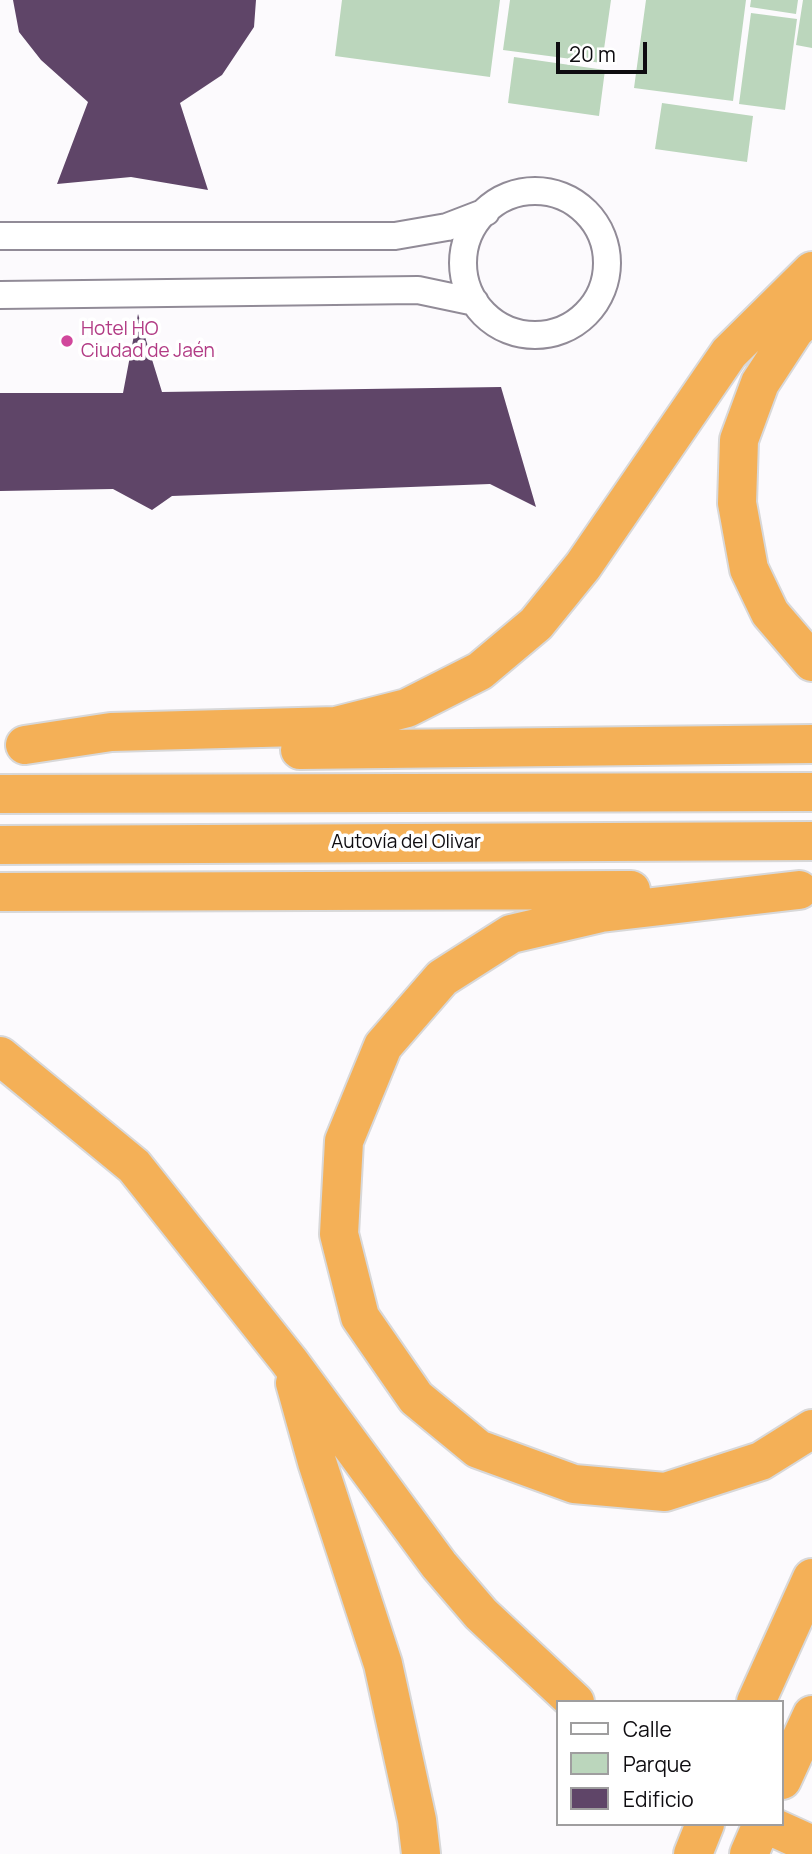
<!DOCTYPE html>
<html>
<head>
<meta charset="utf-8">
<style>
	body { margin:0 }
	#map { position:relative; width:812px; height:1854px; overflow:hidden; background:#fcfafd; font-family:Manrope,sans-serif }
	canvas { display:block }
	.legend { position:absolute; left:556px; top:1700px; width:228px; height:126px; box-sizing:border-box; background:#fff; border:2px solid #9f9e9f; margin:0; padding:9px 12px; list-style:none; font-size:21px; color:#0e0c10 }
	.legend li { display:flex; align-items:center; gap:14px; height:35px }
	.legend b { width:35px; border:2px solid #9f9e9f }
	.scale { position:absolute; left:556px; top:42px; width:91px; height:32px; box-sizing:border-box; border:4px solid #0e0c10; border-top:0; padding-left:9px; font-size:21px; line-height:24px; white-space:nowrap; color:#0e0c10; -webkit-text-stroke:5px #fff; paint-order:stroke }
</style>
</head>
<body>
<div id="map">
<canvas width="812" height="1854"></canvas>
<ul class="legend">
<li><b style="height:9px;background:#fff"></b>Calle</li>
<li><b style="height:19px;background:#bbd6bc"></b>Parque</li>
<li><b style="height:19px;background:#5f4568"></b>Edificio</li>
</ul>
<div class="scale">20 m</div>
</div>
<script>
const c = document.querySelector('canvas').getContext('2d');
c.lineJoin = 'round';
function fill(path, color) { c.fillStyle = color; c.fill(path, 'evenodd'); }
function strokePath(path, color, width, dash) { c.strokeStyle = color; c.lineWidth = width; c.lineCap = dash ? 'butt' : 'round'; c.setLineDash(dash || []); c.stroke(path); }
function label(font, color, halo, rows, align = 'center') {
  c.font = font + ' Manrope,sans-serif'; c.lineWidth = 7; c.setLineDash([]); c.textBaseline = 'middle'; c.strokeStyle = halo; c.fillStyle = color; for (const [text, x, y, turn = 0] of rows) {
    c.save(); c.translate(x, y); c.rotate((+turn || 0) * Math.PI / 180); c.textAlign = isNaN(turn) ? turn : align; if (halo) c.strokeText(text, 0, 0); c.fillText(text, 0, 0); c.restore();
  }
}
const green = new Path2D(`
	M342,0H500L490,77L335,56Z
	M510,0H611L602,63L503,50Z
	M646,0H746L733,101L634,88Z
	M751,0H798L796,14L750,7Z
	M803,0H812V48L796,45Z
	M751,13L797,19L785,110L739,104Z
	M514,57L605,70L599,116L508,103Z
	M662,103L753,116L747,162L655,149Z`);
const building = new Path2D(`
	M13,0H256L254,27L222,75L180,103L208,190L131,177L57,184L88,102L41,60L19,32Z
	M138,314L162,392L501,387L536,507L490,484L172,496L152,510L113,489L0,491V393H123Z`);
const street = new Path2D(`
	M463 263a72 72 0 1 1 144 0a72 72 0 1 1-144 0Z
	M0,236H395L447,227L486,212
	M0,295L418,290L475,302`);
const highway = new Path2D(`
	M812,312L794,331L760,383L739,440L737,503L749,569L770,613L812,662
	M25,745L111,732L336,726L407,708L480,671L536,624L583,566L729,353L812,271
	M300,750L812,744
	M0,794L812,792
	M0,845L812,841
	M799,890L601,913L511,934L442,978L383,1046L344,1141L339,1234L360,1317L416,1398L478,1449L574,1484L665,1492L761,1461L812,1429
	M0,892L631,890
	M0,1056L134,1166L289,1361L439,1565L481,1614L575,1702
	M295,1383L317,1462L383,1664L417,1820L421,1854
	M756,1702L812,1578
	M782,1780L812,1715
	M766,1824L812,1845
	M693,1854L705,1824
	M749,1854L762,1824`);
const markers = [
	[67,341,7,"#d1479c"]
];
const hotelNames = [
	["Hotel HO",81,330],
	["Ciudad de Jaén",81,352]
];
const streetNames = [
	["Autovía del Olivar",406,843]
];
fill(green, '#bbd6bc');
fill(building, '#5f4568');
strokePath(street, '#918b97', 30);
strokePath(highway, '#d8d8d9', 42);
strokePath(street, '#fff', 26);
strokePath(highway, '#f4b057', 38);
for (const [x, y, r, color] of markers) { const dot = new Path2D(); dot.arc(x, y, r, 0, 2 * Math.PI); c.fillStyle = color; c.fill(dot); strokePath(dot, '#fff', 2.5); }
label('19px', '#b23c85', '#fff', hotelNames, 'left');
label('19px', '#0e0c10', '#fff', streetNames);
</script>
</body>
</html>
